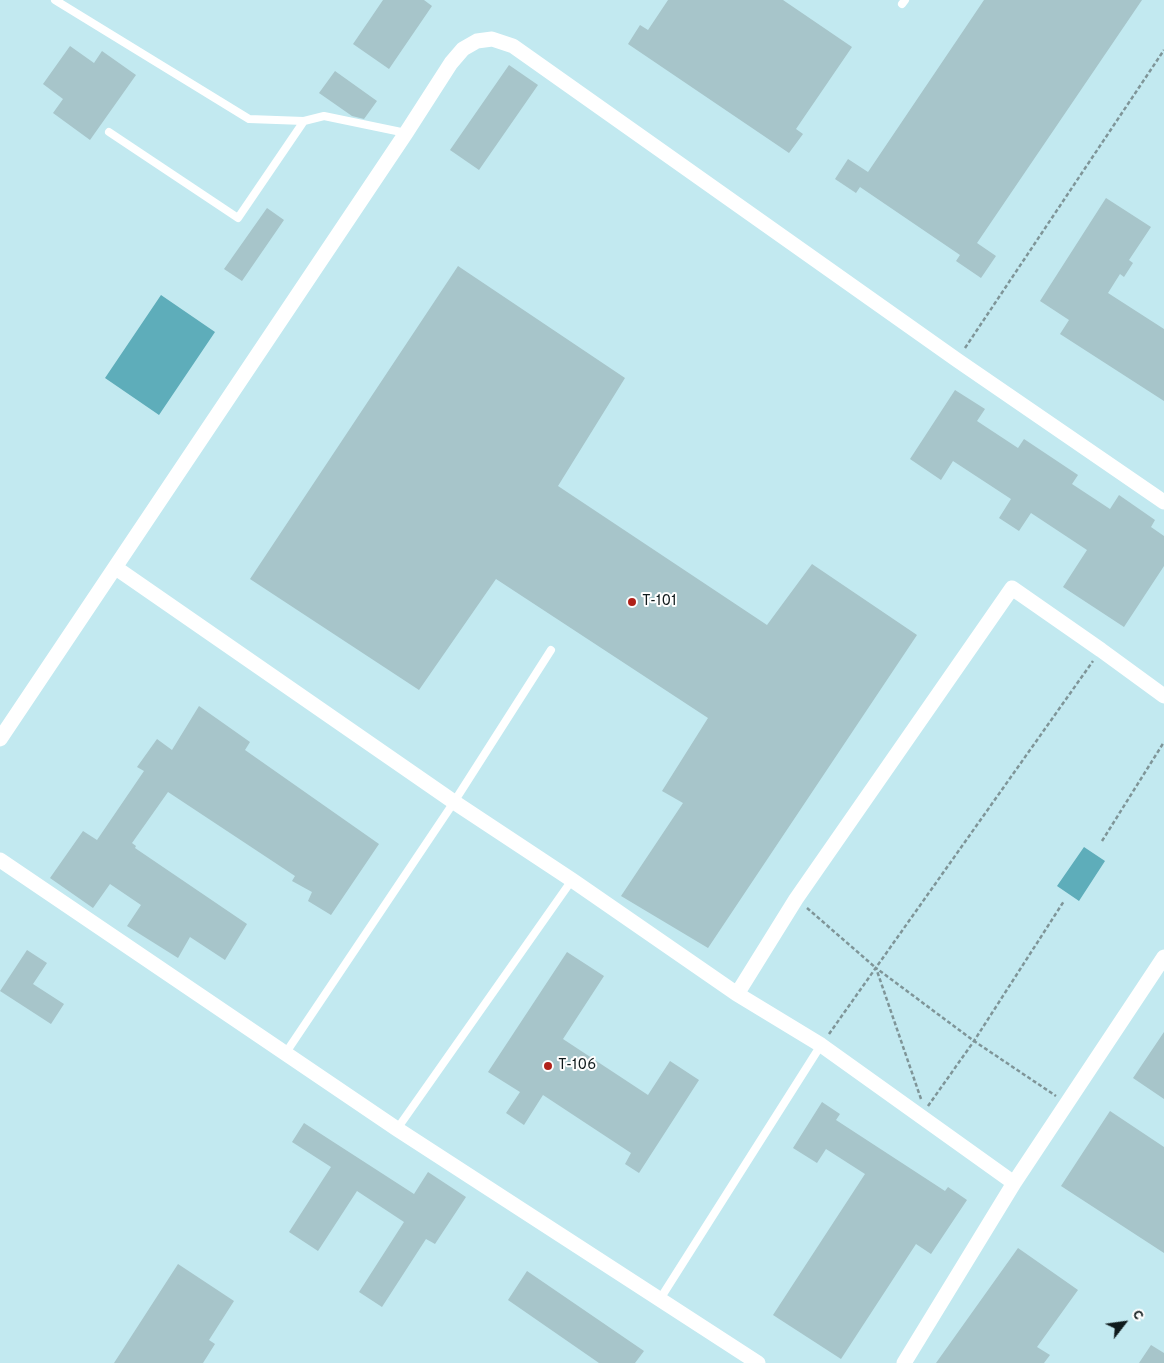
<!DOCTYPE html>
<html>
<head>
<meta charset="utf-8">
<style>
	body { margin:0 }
	#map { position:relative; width:1164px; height:1363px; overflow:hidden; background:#d8f7fc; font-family:Overpass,sans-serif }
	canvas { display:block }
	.north { position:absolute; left:1099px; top:1298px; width:50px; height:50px; -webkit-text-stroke:4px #fefefe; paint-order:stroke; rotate:60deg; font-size:14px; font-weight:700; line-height:20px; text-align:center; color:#0f1a1c }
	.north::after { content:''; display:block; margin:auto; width:18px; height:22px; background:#0f1a1c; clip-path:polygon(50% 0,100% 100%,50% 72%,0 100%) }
</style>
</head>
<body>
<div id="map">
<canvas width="1164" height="1363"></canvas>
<div class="north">С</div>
</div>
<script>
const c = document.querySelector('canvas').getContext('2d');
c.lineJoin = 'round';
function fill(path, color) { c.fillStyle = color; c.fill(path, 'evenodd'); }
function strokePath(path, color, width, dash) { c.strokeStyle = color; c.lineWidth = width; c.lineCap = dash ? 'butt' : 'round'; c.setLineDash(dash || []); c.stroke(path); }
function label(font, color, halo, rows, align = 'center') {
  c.font = font + ' Overpass,sans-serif'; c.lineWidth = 4; c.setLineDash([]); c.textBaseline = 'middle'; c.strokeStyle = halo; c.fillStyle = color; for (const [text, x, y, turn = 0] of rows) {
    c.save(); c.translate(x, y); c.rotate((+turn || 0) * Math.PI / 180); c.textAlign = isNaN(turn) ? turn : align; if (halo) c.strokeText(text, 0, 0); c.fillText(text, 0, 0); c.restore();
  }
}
const built = new Path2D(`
	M0,0H1164V1363H0Z`);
const water = new Path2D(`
	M161,295L215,332L159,415L105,378Z
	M1084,847L1105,861L1079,901L1057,886Z`);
const building = new Path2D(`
	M383,0H424L432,6L389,69L353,44Z
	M668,0H783L852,47L796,129L803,134L789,153L628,44L640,25L648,30Z
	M984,0H1142L977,243L996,256L981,278L956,261L960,255L860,187L856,193L835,179L848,159L868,172Z
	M70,46L94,63L102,51L136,75L90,140L53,113L63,99L43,84Z
	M509,65L538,85L479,170L450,150Z
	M335,71L377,101L364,119L352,116L319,93Z
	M1106,198L1151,227L1129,260L1133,263L1124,277L1120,274L1108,293L1164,329V401L1060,334L1069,320L1040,301Z
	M267,208L284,220L242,281L224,269Z
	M458,266L625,378L558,486L767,625L812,564L917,635L708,948L621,896L683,803L662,791L708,718L496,579L419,690L250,579Z
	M955,390L985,409L977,421L1018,448L1024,439L1078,475L1072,484L1110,509L1119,495L1155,520L1151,527L1164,536V566L1124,627L1063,587L1087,550L1031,513L1019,531L999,518L1011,499L953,461L941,480L910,459Z
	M199,706L250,742L245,750L379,844L331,915L308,901L312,892L292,881L295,876L168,792L132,843L136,846L135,848L247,924L225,960L190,937L178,958L127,926L141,905L110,884L93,908L50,878L83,831L97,840L144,771L137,767L157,739L172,750Z
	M27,950L47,963L33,984L64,1004L51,1024L0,991Z
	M567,952L604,976L563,1039L648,1095L670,1061L699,1080L639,1173L625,1164L631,1153L543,1095L524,1125L506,1113L520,1092L488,1072Z
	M1164,1032V1099L1133,1078Z
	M822,1102L840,1114L836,1120L945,1191L948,1187L967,1200L931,1254L916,1244L841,1359L773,1315L865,1174L826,1149L817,1163L793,1148Z
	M1110,1111L1164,1147V1253L1061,1186Z
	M304,1123L414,1194L428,1172L466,1197L435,1244L426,1239L382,1307L359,1292L404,1222L357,1191L318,1251L289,1232L331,1167L292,1142Z
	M1018,1248L1078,1290L1037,1347L1050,1355L1044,1363H936Z
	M178,1264L234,1301L209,1340L215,1344L203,1363H114Z
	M527,1271L644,1351L635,1363H599L508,1300Z
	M1151,1345L1164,1353V1363H1139Z`);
const path = new Path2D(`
	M965,348L1164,50
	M1102,841L1164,742
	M807,908L876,968
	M829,1034L1093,661
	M921,1099L876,968L974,1041L1056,1096
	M928,1106L974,1041L1064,901`);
const lane = new Path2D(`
	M55,0L249,119L304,121
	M902,4L905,0
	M109,132L238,218L304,121L324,116L406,133
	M285,1054L454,802L551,650
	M397,1129L572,880
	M660,1299L821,1045`);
const street = new Path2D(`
	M116,568L454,802L572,880L737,994L821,1045L1014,1183
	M0,739L406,133L451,63L463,49L477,41L492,39L513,46L957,360L1164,502
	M0,860L397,1129L758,1363
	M737,994L796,899L1012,588L1101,650L1164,696
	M904,1363L1014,1183L1164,957`);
const markers = [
	[632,602,5,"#b02119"],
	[548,1066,5,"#b02119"]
];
const poiNames = [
	["Т-101",642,602],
	["Т-106",558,1066]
];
fill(built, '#c2e9f0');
fill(water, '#5eadba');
fill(building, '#a7c5ca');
strokePath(path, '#7f9598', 2.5, [4, 2.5]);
strokePath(lane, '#fff', 8);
strokePath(street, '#fff', 15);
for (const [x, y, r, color] of markers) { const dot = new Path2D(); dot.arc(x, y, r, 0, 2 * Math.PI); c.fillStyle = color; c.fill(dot); strokePath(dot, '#fefefe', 2); }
label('15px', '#0f1a1c', '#fefefe', poiNames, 'left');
</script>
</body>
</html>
